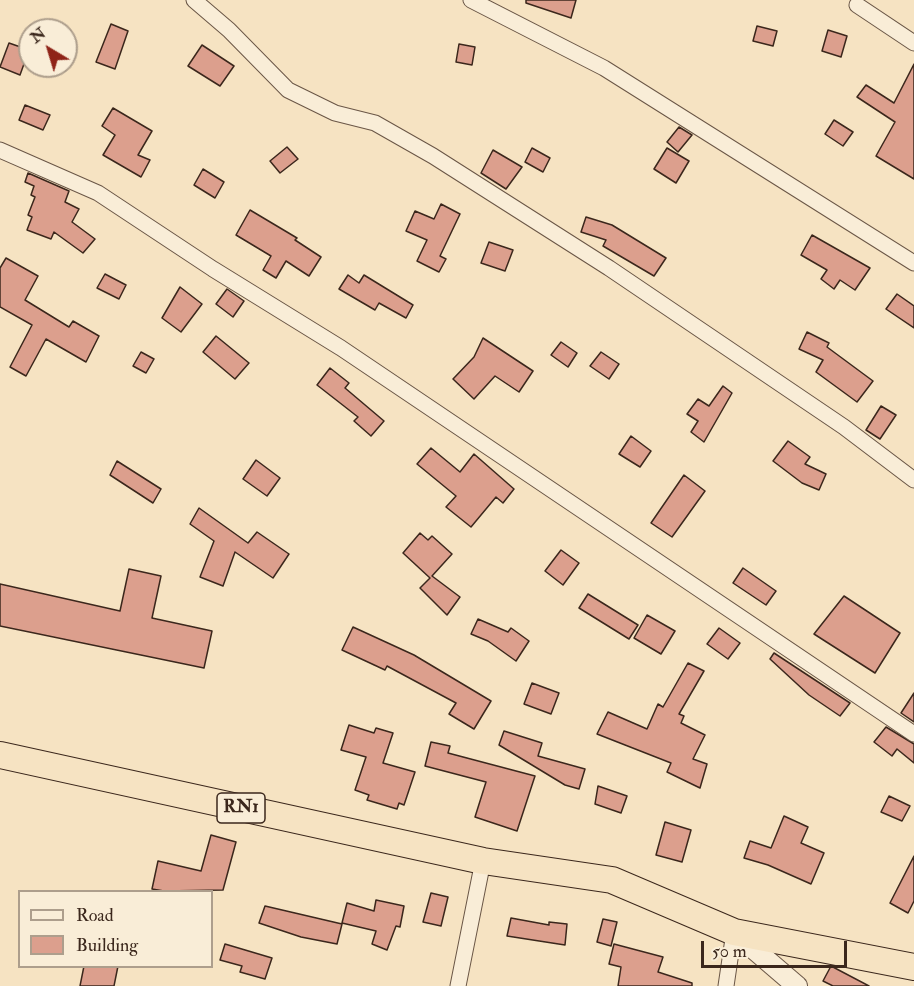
<!DOCTYPE html>
<html>
<head>
<meta charset="utf-8">
<style>
	body { margin:0 }
	#map { position:relative; width:914px; height:986px; overflow:hidden; background:#f6e3c2; font-family:"IM FELL Double Pica",serif }
	canvas { display:block }
	.legend { position:absolute; left:18px; top:890px; width:195px; height:78px; box-sizing:border-box; background:#f9edd7; border:2px solid #ad9e8c; margin:0; padding:8px 10px; list-style:none; font-size:18px; color:#3b271c }
	.legend li { display:flex; align-items:center; gap:12px; height:30px }
	.legend b { width:30px; border:2px solid #ad9e8c }
	.north { position:absolute; left:18px; top:18px; width:60px; height:60px; box-sizing:border-box; background:#f9edd7; border:2px solid #ad9e8c; border-radius:50%; rotate:322deg; font-size:16px; font-weight:700; line-height:24px; text-align:center; color:#3b271c }
	.north::after { content:''; display:block; margin:auto; width:21px; height:27px; background:#8f2418; clip-path:polygon(50% 0,100% 100%,50% 72%,0 100%) }
	.scale { position:absolute; left:701px; top:941px; width:146px; height:27px; box-sizing:border-box; border:3px solid #3b271c; border-top:0; padding-left:8px; font-size:18px; line-height:21px; white-space:nowrap; color:#3b271c; -webkit-text-stroke:4px #f9edd7; paint-order:stroke }
</style>
</head>
<body>
<div id="map">
<canvas width="914" height="986"></canvas>
<ul class="legend">
<li><b style="height:8px;background:#f9edd7"></b>Road</li>
<li><b style="height:16px;background:#dc9f8d"></b>Building</li>
</ul>
<div class="north">N</div>
<div class="scale">50 m</div>
</div>
<script>
const c = document.querySelector('canvas').getContext('2d');
c.lineJoin = 'round';
function fill(path, color) { c.fillStyle = color; c.fill(path, 'evenodd'); }
function strokePath(path, color, width, dash) { c.strokeStyle = color; c.lineWidth = width; c.lineCap = dash ? 'butt' : 'round'; c.setLineDash(dash || []); c.stroke(path); }
function label(font, color, halo, rows, align = 'center') {
  c.font = font + ' "IM FELL Double Pica",serif'; c.lineWidth = 4.5; c.setLineDash([]); c.textBaseline = 'middle'; c.strokeStyle = halo; c.fillStyle = color; for (const [text, x, y, turn = 0] of rows) {
    c.save(); c.translate(x, y); c.rotate((+turn || 0) * Math.PI / 180); c.textAlign = isNaN(turn) ? turn : align; if (halo) c.strokeText(text, 0, 0); c.fillText(text, 0, 0); c.restore();
  }
}
const building = new Path2D(`
	M526,0H576L571,18L526,3Z
	M111,24L128,31L115,69L96,62Z
	M757,26L777,31L773,46L753,41Z
	M828,30L847,36L841,57L822,51Z
	M9,43L29,50L20,75L0,67Z
	M459,44L475,47L472,65L456,62Z
	M202,45L234,66L220,86L188,66Z
	M914,64V179L876,156L895,122L857,97L866,85L894,103Z
	M25,105L50,115L43,130L19,120Z
	M113,108L152,131L138,155L150,160L141,177L103,155L115,135L102,126Z
	M834,120L853,132L843,146L825,134Z
	M679,127L692,135L678,152L667,142Z
	M287,147L298,159L280,173L270,161Z
	M532,148L550,158L543,172L525,162Z
	M667,148L689,161L676,183L654,169Z
	M493,150L522,167L506,189L481,173Z
	M203,169L224,182L215,198L194,185Z
	M28,173L69,191L65,202L79,209L72,222L95,239L83,253L54,232L51,239L27,230L32,217L28,215L35,197L31,195L34,186L25,182Z
	M441,204L460,214L440,256L446,259L439,272L417,261L427,240L406,231L415,211L434,219Z
	M250,210L297,238L295,240L321,257L309,276L286,261L276,278L263,270L271,256L236,235Z
	M586,217L612,225L666,258L654,276L603,246L606,240L581,232Z
	M812,235L870,268L855,290L840,280L834,289L821,279L827,270L801,255Z
	M489,242L513,250L505,271L481,263Z
	M6,258L38,276L25,300L69,327L73,321L99,336L86,362L46,339L26,376L10,367L32,325L0,307V268Z
	M105,274L126,285L119,299L97,288Z
	M348,275L359,283L364,275L413,305L406,318L379,303L375,310L339,289Z
	M180,287L202,304L181,332L162,318Z
	M227,289L244,301L233,317L216,304Z
	M897,294L914,306V328L886,309Z
	M807,332L829,343L827,347L873,381L857,402L816,372L823,360L799,349Z
	M216,336L249,363L235,379L203,352Z
	M483,338L533,371L519,392L495,376L474,399L453,379L474,357Z
	M561,342L577,353L568,367L551,355Z
	M141,352L154,359L146,373L133,366Z
	M601,352L619,364L609,379L590,366Z
	M330,368L349,383L345,388L384,421L371,436L354,421L358,417L317,385Z
	M723,386L732,393L704,442L691,432L698,421L687,414L698,399L709,406Z
	M881,406L896,415L880,439L866,430Z
	M631,436L651,451L640,467L619,454Z
	M788,441L810,457L805,464L826,474L819,490L802,483L773,461Z
	M431,448L460,472L474,454L514,489L503,503L496,497L471,527L446,507L456,496L417,464Z
	M256,460L280,478L267,496L243,479Z
	M117,461L161,489L153,503L110,475Z
	M684,475L705,491L672,537L651,523Z
	M199,508L248,543L257,532L289,554L273,578L235,552L223,586L200,577L214,541L190,524Z
	M420,533L428,540L432,536L452,554L432,576L460,597L447,615L420,588L430,578L403,553Z
	M561,550L579,563L563,585L545,571Z
	M743,568L776,591L766,605L733,583Z
	M129,569L161,576L152,618L212,631L204,668L0,626V584L120,611Z
	M588,594L638,625L629,639L579,608Z
	M844,596L900,633L875,673L814,634Z
	M647,615L675,631L661,654L634,638Z
	M478,619L508,632L511,628L529,641L516,661L488,641L471,634Z
	M353,627L414,655L491,701L474,729L449,714L456,703L387,666L385,670L342,650Z
	M719,628L740,643L728,659L707,644Z
	M774,653L850,703L840,716L809,695L770,659Z
	M688,663L704,671L679,714L684,716L681,723L705,735L693,759L707,764L700,788L667,772L671,763L597,734L608,712L647,729L658,704L663,707Z
	M532,683L559,693L551,714L524,704Z
	M914,693V722L901,713Z
	M349,725L374,733L376,728L393,733L383,763L415,772L404,805L399,803L397,809L367,800L369,795L355,790L366,757L341,750Z
	M886,727L914,744V763L897,749L892,756L874,742Z
	M504,731L542,743L538,756L585,769L579,789L565,785L499,745Z
	M431,742L450,746L448,753L535,776L517,831L475,817L486,782L425,766Z
	M598,786L627,796L621,813L595,804Z
	M889,796L910,806L902,821L881,812Z
	M784,816L808,827L801,843L824,853L811,884L768,865L744,858L750,841L771,848Z
	M665,822L691,830L682,862L656,855Z
	M211,835L236,842L223,890L164,891L152,889L158,861L201,871Z
	M914,856V901L908,913L890,903Z
	M431,893L448,897L441,926L423,922Z
	M376,900L404,906L400,927L396,926L387,950L372,944L376,931L342,923L347,903L374,911Z
	M265,906L342,924L337,944L301,937L259,923Z
	M511,918L549,925V922L567,924L565,945L507,936Z
	M603,919L617,922L611,946L597,942Z
	M225,944L272,958L265,979L240,972L242,966L220,960Z
	M614,944L663,957L658,972L692,983V986H618L621,967L609,964Z
	M84,966H118L114,986H80Z
	M831,966L869,986H833L823,981Z`);
const minor = new Path2D(`
	M194,0L229,30L288,90L335,113L375,123L433,156L609,268L844,427L914,480
	M471,0L604,68L914,263
	M857,5L914,43
	M0,150L98,193L213,269L341,348L914,734
	M458,986L483,861
	M726,986L734,932`);
const tertiary = new Path2D(`
	M734,932L797,986`);
const trunk = new Path2D(`
	M0,755L483,861L612,880L734,932L914,967`);
const shields = [
	[241,808,48]
];
const shieldNames = [
	["RN1",241,808]
];
fill(building, '#dc9f8d');
strokePath(building, '#3b271c', 1.5);
strokePath(minor, '#6a5646', 17);
strokePath(tertiary, '#6a5646', 22);
strokePath(trunk, '#3b271c', 28);
strokePath(minor, '#f9edd7', 15);
strokePath(tertiary, '#f9edd7', 20);
strokePath(trunk, '#f6e3c2', 26);
for (const [x, y, w] of shields) { const box = new Path2D(); box.roundRect(x - w / 2, y - 15, w, 30, 4.5); c.fillStyle = '#f9edd7'; c.fill(box); strokePath(box, '#3b271c', 1.5); }
label('bold 18px', '#3b271c', null, shieldNames);
</script>
</body>
</html>
